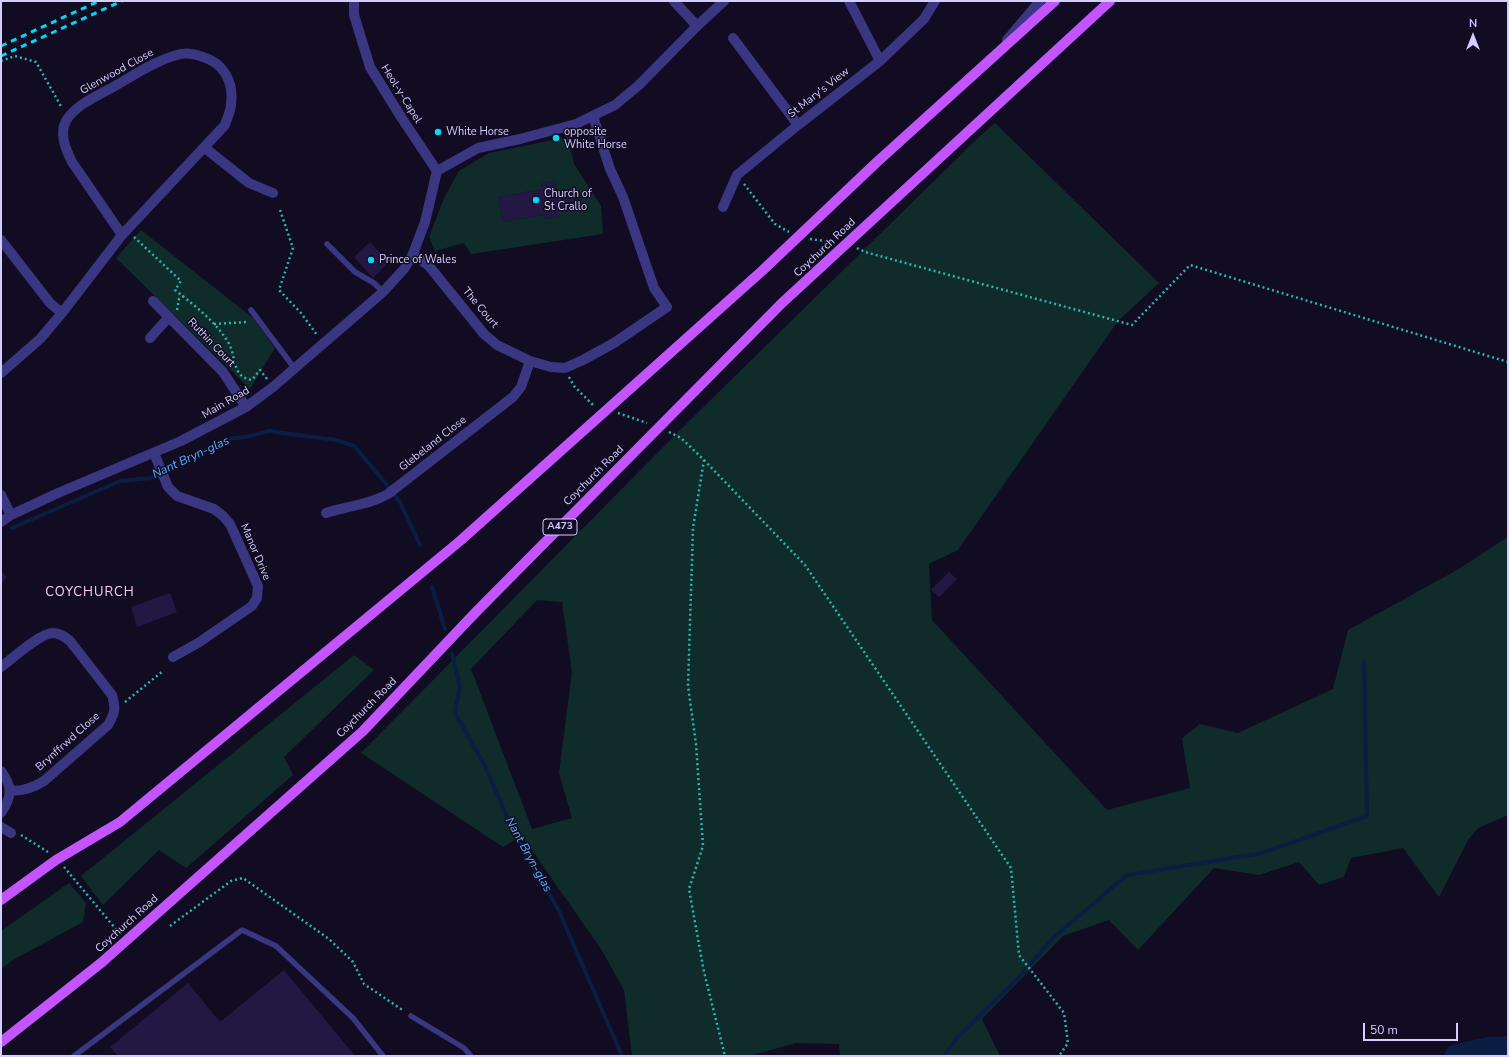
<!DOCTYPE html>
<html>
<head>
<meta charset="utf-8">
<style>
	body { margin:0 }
	#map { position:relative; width:1509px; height:1057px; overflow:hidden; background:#110c21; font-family:"Nunito Sans",sans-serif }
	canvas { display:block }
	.frame { position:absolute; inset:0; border:2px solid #d4cdff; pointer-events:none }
	.north { position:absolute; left:1453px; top:16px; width:40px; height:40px; -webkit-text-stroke:3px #110c21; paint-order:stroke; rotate:0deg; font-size:11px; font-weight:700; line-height:16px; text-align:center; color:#d4cdff }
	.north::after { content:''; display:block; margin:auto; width:14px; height:18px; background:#d4cdff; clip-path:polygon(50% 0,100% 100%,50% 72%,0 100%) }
	.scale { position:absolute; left:1363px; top:1023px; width:95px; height:18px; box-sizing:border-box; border:2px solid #d4cdff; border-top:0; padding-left:5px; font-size:12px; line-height:14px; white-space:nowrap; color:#d4cdff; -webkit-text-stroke:3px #110c21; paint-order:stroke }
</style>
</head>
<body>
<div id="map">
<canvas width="1509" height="1057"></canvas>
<div class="frame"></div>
<div class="north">N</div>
<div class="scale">50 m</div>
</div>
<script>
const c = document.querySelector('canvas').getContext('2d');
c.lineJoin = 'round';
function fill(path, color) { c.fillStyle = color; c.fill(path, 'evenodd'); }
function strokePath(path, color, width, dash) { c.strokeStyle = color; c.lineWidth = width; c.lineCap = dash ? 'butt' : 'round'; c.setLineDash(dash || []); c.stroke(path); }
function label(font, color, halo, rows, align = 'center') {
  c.font = font + ' "Nunito Sans",sans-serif'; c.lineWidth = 3; c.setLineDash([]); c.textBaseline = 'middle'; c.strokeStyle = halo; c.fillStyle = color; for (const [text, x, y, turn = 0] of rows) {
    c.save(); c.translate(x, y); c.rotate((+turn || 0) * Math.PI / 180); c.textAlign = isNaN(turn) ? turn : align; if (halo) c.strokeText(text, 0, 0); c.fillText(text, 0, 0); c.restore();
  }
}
const green = new Path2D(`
	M995,123L1159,283L1118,321L958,550L929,564L932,620L1107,810L1190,788L1182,738L1200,724L1238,733L1333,689L1348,630L1457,570L1508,537V815L1478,828L1468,840L1439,897L1403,848L1351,858L1344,877L1319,885L1299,862L1259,875L1214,868L1138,950L1109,920L1063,936L982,1019L1000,1056H840L839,1044L796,1043L749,1056H632L624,990L601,949L522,836L503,847L361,753L681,429L980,136ZM537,600L562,602L572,672L559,773L572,818L532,829L471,669Z
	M568,137L574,164L601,206L603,234L471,254L464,243L435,251L429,237L444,198L459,171L489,153ZM555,181L557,193L572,191L574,203L558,206L559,217L545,219L544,215L503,222L498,197L542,189L541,183Z
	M141,230L253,318L275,348L250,389L116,258Z
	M354,655L374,670L284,757L293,775L186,868L159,850L103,905L81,876Z
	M69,883L86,903L83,922L13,960L1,969V931Z`);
const stream = new Path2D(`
	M12,528L120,481L151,478L171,470L187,459L228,439L246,437L269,431L336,440L354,446L379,475L400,502L420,545
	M432,587L445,629
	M452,654L460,686L455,713L484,764L513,831L559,911L622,1056
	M944,1056L957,1038L1020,976L1053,938L1127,875L1262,853L1367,816L1364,661`);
const river = new Path2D(`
	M1456,1056L1491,1048H1508`);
const building = new Path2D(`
	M555,181L557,193L572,190L575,203L558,206L560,217L545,219L544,215L503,222L498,197L542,189L541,183Z
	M370,242L389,262L373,278L354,257Z
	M1,571L7,577L1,584Z
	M949,572L957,579L939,597L931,590Z
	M170,593L177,612L137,627L131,607Z
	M284,970L355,1056H118L110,1047L188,983L220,1022Z`);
const path = new Path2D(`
	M1,61L15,56L36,62L62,108
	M744,184L775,224L789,232
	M280,210L293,248L279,290L301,313L317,335
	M134,237L181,281L175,290C194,305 215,321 228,342C237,356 231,377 252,380L260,370L267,379
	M810,239L833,242
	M857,248L865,252L1132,325L1190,265L1508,362
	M177,310L179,299L184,296
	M214,324L248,322
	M569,377L574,386L594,406
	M618,413L647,423
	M669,432L681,438L704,460L693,528L688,686L696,744L703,846L689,889L704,972L725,1056
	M704,460L805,565L1011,868L1019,955L1064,1013L1068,1043L1059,1056
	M125,702L163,671
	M21,835L48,852
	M64,867L120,934
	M170,926L231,881L243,878L329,939L353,962L364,984L404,1011`);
const service = new Path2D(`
	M327,244L355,272L374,283L383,292
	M251,310L295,369
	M411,1016L464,1048L471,1056
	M74,1056L242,930L276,946L353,1018L383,1056`);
const minor = new Path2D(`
	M354,1V15L370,67L401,117L437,171
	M674,1L697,26
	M849,1L880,61
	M733,38L798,125
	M205,148L249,183L273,193
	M723,207L737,175L798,125L880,61L924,19L935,1
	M1,240L50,303L62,313
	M413,254L429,266L484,334L497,345L530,361L551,367L565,368L583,360L614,343L667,307L654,288L623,197L610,169L593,116
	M153,301L223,372L246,407
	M150,338L169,317
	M1,373L40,339L62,313L122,235L225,125C227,118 231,111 231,104C234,83 224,63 203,57C195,54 185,52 177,55C155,61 134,75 115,86C98,96 76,104 66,121C59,134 66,150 72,162L122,235
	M154,453L168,487L177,496L214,509L223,516L230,524L258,586L257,598L252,606L198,643L173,657
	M326,513C347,506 369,505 388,494L513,397L521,387L530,361
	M1,667C13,658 40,633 53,633C60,633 65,637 70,641L112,695C116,709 115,713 108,725L44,781C33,788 24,791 11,791
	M1,771C13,787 12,797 1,813
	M1,827L11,833`);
const tertiary = new Path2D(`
	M1007,40L1040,1
	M1,495L11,515
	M1,522L11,515L58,493L181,441L246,407L273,387L383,292L404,269L413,254L425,222L437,171L478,148L520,139L576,124L615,105L639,85L697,26L724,1`);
const primary = new Path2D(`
	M1,900L56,860L120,822L460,541L763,270L877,162L1055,1
	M1,1042L101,963L363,731L475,613L782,303L1110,1`);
const rail = new Path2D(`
	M1,46L99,1
	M1,56L122,1`);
const markers = [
	[438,132,4,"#00d9f8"],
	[556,138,4,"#00d9f8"],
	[536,200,4,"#00d9f8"],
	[371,260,4,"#00d9f8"]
];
const shields = [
	[560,527,34]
];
const shieldNames = [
	["A473",560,527]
];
const streetNames = [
	["Glenwood Close",117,72,-29],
	["St Mary's View",819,93,-38],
	["Heol-y-Capel",401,94,58],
	["Coychurch Road",825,248,-43],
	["The Court",480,308,50],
	["Ruthin Court",211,343,46],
	["Main Road",226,403,-30],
	["Glebeland Close",433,444,-38],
	["Coychurch Road",594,476,-45],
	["Manor Drive",255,552,67],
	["Coychurch Road",367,708,-45],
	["Brynffrwd Close",68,742,-42],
	["Coychurch Road",127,924,-42]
];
const poiNames = [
	["White Horse",446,132],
	["opposite",564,132],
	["White Horse",564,145],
	["Church of",544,194],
	["St Crallo",544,207],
	["Prince of Wales",379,260]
];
const waterNames = [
	["Nant Bryn-glas",191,458,-25],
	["Nant Bryn-glas",528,855,61]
];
const quarterNames = [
	["COYCHURCH",90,593]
];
fill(green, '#0f2c2b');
strokePath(stream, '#0a1e43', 4);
strokePath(river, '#0a1e43', 23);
fill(building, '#221843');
strokePath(path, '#2ab6b1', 2.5, [2, 3]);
strokePath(service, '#3b3682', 5.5);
strokePath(minor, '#3b3682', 10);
strokePath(tertiary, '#3b3682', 10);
strokePath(primary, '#c354ff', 10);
strokePath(rail, '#00d9f8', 3, [6, 5]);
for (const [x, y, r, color] of markers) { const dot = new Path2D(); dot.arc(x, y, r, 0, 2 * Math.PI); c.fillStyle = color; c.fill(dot); strokePath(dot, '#110c21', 1.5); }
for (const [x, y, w] of shields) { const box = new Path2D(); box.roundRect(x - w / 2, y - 8, w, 16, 3); c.fillStyle = '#110c21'; c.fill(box); strokePath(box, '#d4cdff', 1); }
label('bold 10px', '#d4cdff', null, shieldNames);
label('11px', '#d4cdff', '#110c21', streetNames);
label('11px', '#d4cdff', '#110c21', poiNames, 'left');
label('italic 12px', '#5bafff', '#110c21', waterNames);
c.letterSpacing = '1px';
label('13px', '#ffcfec', '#110c21', quarterNames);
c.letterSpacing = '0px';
</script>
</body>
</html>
